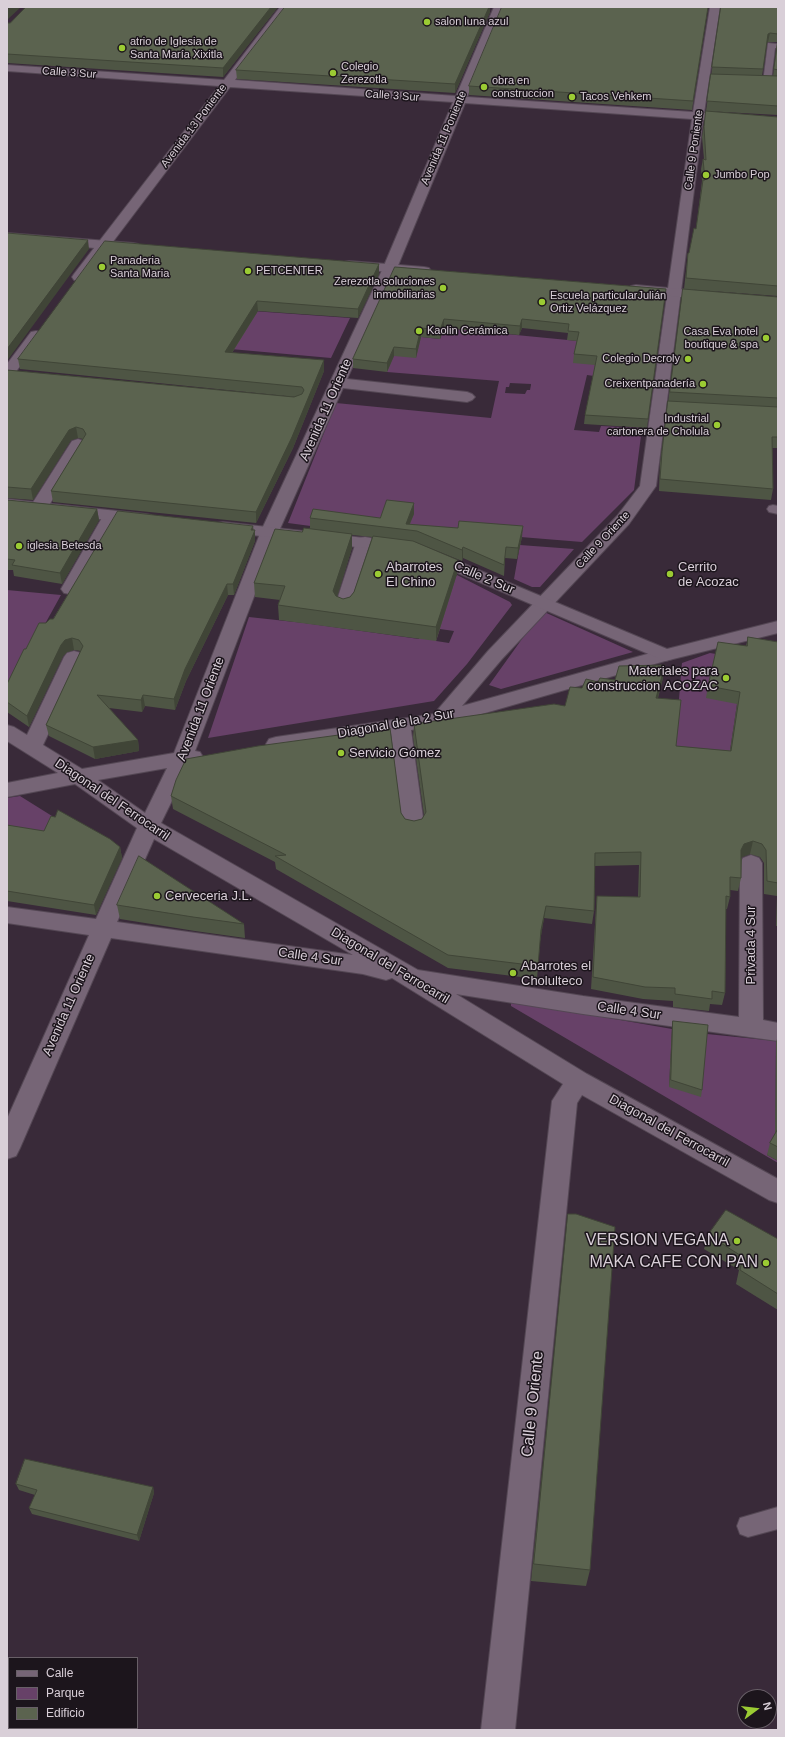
<!DOCTYPE html>
<html>
<head>
<meta charset="utf-8">
<style>
	body { margin:0 }
	#map { position:relative; width:785px; height:1737px; overflow:hidden; background:#392a39; font-family:Helvetica,sans-serif }
	canvas { display:block }
	.frame { position:absolute; inset:0; border:8px solid #d9cfd8; pointer-events:none }
	.legend { position:absolute; left:8px; top:1657px; width:130px; height:72px; box-sizing:border-box; background:#1c151c; border:1px solid #685f67; margin:0; padding:5px 7px; list-style:none; font-size:12px; color:#d9cfd8 }
	.legend li { display:flex; align-items:center; gap:8px; height:20px }
	.legend b { width:20px; border:1px solid #685f67 }
	.north { position:absolute; left:737px; top:1689px; width:40px; height:40px; box-sizing:border-box; background:#1c151c; border:1px solid #685f67; border-radius:50%; rotate:75deg; font-size:11px; font-weight:700; line-height:16px; text-align:center; color:#d9cfd8 }
	.north::after { content:''; display:block; margin:auto; width:14px; height:18px; background:#9bcb33; clip-path:polygon(50% 0,100% 100%,50% 72%,0 100%) }
</style>
</head>
<body>
<div id="map">
<canvas width="785" height="1737"></canvas>
<div class="frame"></div>
<ul class="legend">
<li><b style="height:5px;background:#766576"></b>Calle</li>
<li><b style="height:11px;background:#674168"></b>Parque</li>
<li><b style="height:11px;background:#5b634f"></b>Edificio</li>
</ul>
<div class="north">N</div>
</div>
<script>
const c = document.querySelector('canvas').getContext('2d');
c.lineJoin = 'round';
function fill(path, color) { c.fillStyle = color; c.fill(path, 'evenodd'); }
function strokePath(path, color, width, dash) { c.strokeStyle = color; c.lineWidth = width; c.lineCap = dash ? 'butt' : 'round'; c.setLineDash(dash || []); c.stroke(path); }
function label(font, color, halo, rows, align = 'center') {
  c.font = font + ' Helvetica,sans-serif'; c.lineWidth = 3; c.setLineDash([]); c.textBaseline = 'middle'; c.strokeStyle = halo; c.fillStyle = color; for (const [text, x, y, turn = 0] of rows) {
    c.save(); c.translate(x, y); c.rotate((+turn || 0) * Math.PI / 180); c.textAlign = isNaN(turn) ? turn : align; if (halo) c.strokeText(text, 0, 0); c.fillText(text, 0, 0); c.restore();
  }
}
const green = new Path2D(`
	M238,310L350,318L331,358L186,345Z
	M444,328L578,341L596,365L594,376L587,375L574,430L599,432L601,426L642,428L634,490L582,542L459,532L428,546L404,539L413,514L378,535L288,523L336,403L491,418L499,381L387,372L367,331L440,339ZM510,383L531,384V385L530,390H527L525,394L505,393L506,387H509Z
	M520,545L574,549L540,587H532L514,579Z
	M457,575L510,602L512,605L467,664L434,701L208,738L249,617L304,623L419,639L424,624ZM440,629L454,631L449,643L436,641Z
	M7,590L61,595L40,633L7,700Z
	M542,611L633,652L501,689L489,685Z
	M710,653L716,654L737,704L728,764L674,759L682,663Z
	M20,796L52,816L41,841L7,835V798Z
	M511,1001L672,1029L669,1087L707,1034L776,1041L775,1140L767,1155L778,1161V1163L511,1006Z`);
const lane = new Path2D(`
	M768,43L778,44V48H775L771,82L767,84L763,82Z
	M773,505L778,506V514L769,512L767,509L769,506Z
	M778,1507V1529L748,1537L740,1534L737,1526L740,1518Z`);
const street = new Path2D(`
	M280,7H290L235,80L456,96L494,7H504L467,97L693,112L710,7H720L704,113L716,115L718,117L716,119L703,120L656,486L629,524L502,659L462,706L665,649L672,651L675,655L672,659L447,724L411,730L424,825L421,830L413,832L405,830L402,825L391,733L276,751L269,749L266,744L269,739L276,737L434,714L488,651L617,516L640,486L692,119L465,103L397,268L347,379L467,392L472,394L475,397L472,400L467,402L343,388L279,531L195,751L200,752L203,757L200,762L190,764L161,823L418,970L583,996L739,1017L740,863L743,858L751,855L759,858L762,863L763,1020L778,1023V1041L583,1014L456,994L587,1074L778,1179V1203L769,1200L582,1095L577,1103L515,1730H481L552,1101L563,1084L392,978L386,980L363,974L111,938L20,1148L16,1156L7,1159V1119L89,935L7,923V907L96,919L137,828L75,784L7,797V783L58,773L7,741V725L14,727L27,735L64,657L67,653L74,651L81,653L84,657L43,745L82,769L174,753L261,531L383,268L453,102L230,87L84,280L79,281L74,280L72,277L74,274L219,86L7,71V65L224,80ZM167,768L145,813L98,780ZM154,839L353,955L117,922Z
	M36,331L41,332L43,335L12,377L7,379V364L31,332Z
	M78,439L84,441L86,444L48,507L45,511L39,512L33,511L30,507L70,444L72,441Z
	M112,511L118,512L121,516L79,589L76,593L70,594L64,593L61,589L103,516L106,512Z
	M365,537L371,538L374,542L353,606L350,610L344,612L338,610L335,606L356,542L359,538Z`);
const secondary = new Path2D(`
	M7,233L133,243L138,244L140,247L138,250L133,251L7,241Z
	M349,261L424,267L429,268L431,271L429,274L424,275L344,268L342,265L344,262Z
	M636,285L711,292L716,293L718,296L716,299L711,300L631,292L629,289L631,286Z
	M7,499L145,514L151,515L154,519L151,523L145,524L7,509Z
	M223,522L400,542L406,543L409,547L406,551L400,552L217,531L214,527L217,523Z
	M431,550L667,649L778,621V633L665,661L425,559L422,555L425,551Z`);
const wall = new Path2D(`
	M278,7L223,77L7,63V23Z
	M489,7H490V12L455,93L237,79L236,70Z
	M708,7L692,110L469,95V86Z
	M721,7H778V115L706,111ZM768,42H777L773,76H762L767,43Z
	M706,111L778,117V296L684,289L688,253H689L696,229L702,181L701,169L703,159H704L702,137Z
	M379,264V274L358,318L258,311L232,353L324,371L293,448L256,523L53,502L51,491L83,439L78,438L71,440L33,500L7,498V370L294,397H296L20,369L18,359Z
	M395,267L666,289L647,428L584,424L585,415L595,365L573,363L574,354L577,341L567,340L568,333L522,328L519,335L444,328L440,339L421,337L416,358L394,356L387,372L353,368V359Z
	M683,289L778,297V448H772L773,489L771,500L659,491L660,463Z
	M7,500L97,509L99,520L62,584L14,576L13,570H7Z
	M414,514L410,524L522,537L517,559L505,558L504,576L463,558L462,561L415,542L457,574L436,641L279,620L278,605L280,600L255,597L254,583L310,528V518H380ZM352,535L372,537L354,592L350,597L343,599L337,597L352,548Z
	M253,530L255,541L234,595H228L186,681L175,710L145,706L142,712L109,708L138,740L139,751L95,759L49,736L46,725L81,651L74,650L67,652L63,656L29,727L7,712V684L26,649L46,623Z
	M748,637L778,642V926H776L777,896L764,894V863L760,857L750,854L742,857L741,878L738,891L730,890V897L727,909H726L725,993L722,1005L710,1004L709,1011L673,1007V1001L643,999L591,989L596,908L597,896L638,897L639,865L595,866L594,911L592,924L544,918L540,941L537,979L448,968L276,869L275,862L173,809L171,796L401,813L405,819L414,821L422,819L424,815L413,737L414,724L565,706L582,688L598,682L615,680L665,665L663,678L658,698L676,746L730,751L737,704L706,698L708,686L746,646Z
	M7,825L120,847L122,858L96,915L7,901Z
	M117,905L244,924L245,938L195,931L120,919Z
	M778,1009V1022L777,1021Z
	M673,1021L702,1090L701,1097L669,1087L672,1028Z
	M778,1036V1161L767,1155L770,1143L775,1134L776,1042Z
	M568,1214L590,1570L586,1586L531,1581L566,1234Z
	M708,1235L778,1239V1310L736,1284L739,1270L704,1249Z
	M16,1484L153,1487L154,1493L139,1541L32,1514L29,1508L35,1495L19,1490Z`);
const shadedWall = new Path2D(`
	M10,7H21L7,20V10Z
	M271,7H278L223,77V68Z
	M489,7H490V12L455,93V84Z
	M770,33L768,42L767,43L768,34Z
	M88,240L89,249L7,361V349Z
	M379,264V274L358,318V309Z
	M257,301L258,311L226,362L225,352Z
	M444,319V328L440,339V330Z
	M522,319V328L519,335L520,326Z
	M421,328V337L416,358V349Z
	M394,347V356L387,372V363Z
	M324,360V371L293,448L256,523V512Z
	M76,427L78,438L71,440L33,500L31,489L69,430Z
	M414,503V514L407,530L406,524Z
	M97,509L99,520L62,584L60,573Z
	M253,526L254,533L255,530V541L234,595L233,584Z
	M523,526L522,537L517,559L518,548Z
	M352,534V548L334,606L333,591Z
	M463,547V558L462,561V550Z
	M458,560L457,574L436,641V627Z
	M227,584L228,595L186,681L175,710L174,699L185,669Z
	M72,638L74,650L67,652L63,656L29,727L27,716L61,645L65,640Z
	M665,665L663,678L654,711L656,698Z
	M143,695L145,706L142,712L141,700Z
	M138,740L139,751L95,759L93,747Z
	M753,841L750,854L742,857L738,863L741,850L744,844Z
	M120,847L122,858L96,915L94,905Z
	M546,906L540,942L541,930Z
	M153,1487L154,1493L139,1541L137,1535Z`);
const building = new Path2D(`
	M7,7H10L7,10Z
	M26,7H271L223,68L7,54V23H10Z
	M285,7H489L455,84L236,70Z
	M502,7H708L693,101L469,86Z
	M721,7H778V34L770,33L768,34L763,69L712,67Z
	M778,41V70L774,69Z
	M711,74L778,76V106L707,101Z
	M706,111L778,117V286L686,278L688,253H689L694,228L696,229L703,180H705L703,159L706,160L704,127Z
	M7,233L88,240L7,349Z
	M105,241L379,264L358,309L257,301L225,352L324,360L292,437L256,512L51,491L86,434L83,429L76,427L69,430L31,489L7,487V370L294,397L302,394L304,390L302,387L18,359Z
	M395,267L666,289L648,419L585,415L597,356L574,354L579,332L568,331L569,324L522,319L520,326L444,319L440,330L421,328L416,349L394,347L387,363L353,359Z
	M683,289L778,297V398L670,392Z
	M668,401L778,407V437H772L773,489L660,479L662,452Z
	M7,500L97,509L60,573L12,565L15,560L7,559Z
	M387,500L414,503L406,524L458,528L459,521L523,526L518,548L506,547L504,565L463,547L462,550L417,531L310,518L313,509L380,518Z
	M118,511L253,526L251,530H255L233,584H227L185,669L174,699L143,695L141,700L97,695L138,740L93,747L46,725L83,646L79,640L72,638L65,640L61,645L27,716L7,702V684L24,649H26L39,623H46L50,619H53Z
	M304,528L352,534L333,591L336,596L343,599L350,597L354,592L373,536L413,541L458,560L436,627L278,605L285,586L254,583L275,529L302,532Z
	M748,637L778,642V883L767,881L766,850L762,844L753,841L744,844L741,850V878L730,877V897L726,896L725,993L712,991V999L675,994V988L645,987L593,977L597,896L640,897L641,852L595,853L594,911L546,906L541,930L538,966L448,955L275,856L286,855L171,796L176,780L186,759L258,746L390,728L401,813L405,819L414,821L422,819L426,812L414,724L554,704L565,706L570,687L582,688L586,679L598,682L600,678L615,680L619,666L665,665L656,698L681,700L676,746L731,751L740,692L708,686L718,642L747,646Z
	M58,810L110,839L120,847L94,905L7,891V825L44,831L51,816L55,817Z
	M139,856L244,924L193,917L117,905Z
	M673,1021L708,1025L702,1090L671,1080Z
	M778,1129V1147L770,1143Z
	M726,1210L778,1239V1294L740,1270L743,1257L708,1235Z
	M568,1214H576L615,1227L590,1570L534,1564Z
	M25,1459L153,1487L137,1535L29,1508L37,1490L16,1484Z`);
const markers = [
	[427,22,4,"#9bcb33"],
	[122,48,4,"#9bcb33"],
	[333,73,4,"#9bcb33"],
	[484,87,4,"#9bcb33"],
	[572,97,4,"#9bcb33"],
	[706,175,4,"#9bcb33"],
	[102,267,4,"#9bcb33"],
	[248,271,4,"#9bcb33"],
	[443,288,4,"#9bcb33"],
	[542,302,4,"#9bcb33"],
	[419,331,4,"#9bcb33"],
	[766,338,4,"#9bcb33"],
	[688,359,4,"#9bcb33"],
	[703,384,4,"#9bcb33"],
	[717,425,4,"#9bcb33"],
	[19,546,4,"#9bcb33"],
	[378,574,4,"#9bcb33"],
	[670,574,4,"#9bcb33"],
	[726,678,4,"#9bcb33"],
	[341,753,4,"#9bcb33"],
	[157,896,4,"#9bcb33"],
	[513,973,4,"#9bcb33"],
	[737,1241,4,"#9bcb33"],
	[766,1263,4,"#9bcb33"]
];
const farPoinames = [
	["salon luna azul",435,22],
	["atrio de Iglesia de",130,42],
	["Santa María Xixitla",130,55],
	["Colegio",341,67],
	["Zerezotla",341,80],
	["obra en",492,81],
	["construccion",492,94],
	["Tacos Vehkem",580,97],
	["Jumbo Pop",714,175],
	["Panaderia",110,261],
	["Santa Maria",110,274],
	["PETCENTER",256,271],
	["Zerezotla soluciones",435,282,"right"],
	["inmobiliarias",435,295,"right"],
	["Escuela particularJulián",550,296],
	["Ortiz Velázquez",550,309],
	["Kaolin Cerámica",427,331],
	["Casa Eva hotel",758,332,"right"],
	["boutique & spa",758,345,"right"],
	["Colegio Decroly",680,359,"right"],
	["Creixentpanadería",695,384,"right"],
	["Industrial",709,419,"right"],
	["cartonera de Cholula",709,432,"right"],
	["iglesia Betesda",27,546]
];
const farStreetnames = [
	["Calle 3 Sur",69,73,4],
	["Calle 3 Sur",392,96,4],
	["Avenida 13 Poniente",194,126,-53],
	["Avenida 11 Poniente",444,138,-67],
	["Calle 9 Poniente",694,150,-82],
	["Calle 9 Oriente",603,540,-47]
];
const streetNames = [
	["Avenida 11 Oriente",326,410,-66],
	["Calle 2 Sur",484,578,23],
	["Avenida 11 Oriente",201,709,-69],
	["Diagonal de la 2 Sur",396,724,-10],
	["Diagonal del Ferrocarril",112,800,34],
	["Privada 4 Sur",751,945,-90],
	["Calle 4 Sur",310,957,8],
	["Diagonal del Ferrocarril",390,966,31],
	["Avenida 11 Oriente",69,1005,-66],
	["Calle 4 Sur",629,1011,8],
	["Diagonal del Ferrocarril",669,1131,29]
];
const poiNames = [
	["Abarrotes",386,567],
	["El Chino",386,582],
	["Cerrito",678,567],
	["de Acozac",678,582],
	["Materiales para",718,671,"right"],
	["construccion ACOZAC",718,686,"right"],
	["Servicio Gómez",349,753],
	["Cerveceria J.L.",165,896],
	["Abarrotes el",521,966],
	["Cholulteco",521,981]
];
const nearPoinames = [
	["VERSION VEGANA",729,1241],
	["MAKA CAFE CON PAN",758,1263]
];
const nearStreetnames = [
	["Calle 9 Oriente",533,1404,-84]
];
fill(green, '#674168');
strokePath(lane, '#544754', 2);
strokePath(street, '#544754', 2);
strokePath(secondary, '#544754', 2);
fill(lane, '#766576');
fill(street, '#766576');
fill(secondary, '#766576');
fill(wall, '#4e5544');
fill(shadedWall, '#404537');
fill(building, '#5b634f');
strokePath(building, '#404537', 1);
for (const [x, y, r, color] of markers) { const dot = new Path2D(); dot.arc(x, y, r, 0, 2 * Math.PI); c.fillStyle = color; c.fill(dot); strokePath(dot, '#1c151c', 1.5); }
label('11px', '#d9cfd8', '#1c151c', farPoinames, 'left');
label('11px', '#d9cfd8', '#1c151c', farStreetnames);
label('13px', '#d9cfd8', '#1c151c', streetNames);
label('13px', '#d9cfd8', '#1c151c', poiNames, 'left');
label('16px', '#d9cfd8', '#1c151c', nearPoinames, 'right');
label('16px', '#d9cfd8', '#1c151c', nearStreetnames);
</script>
</body>
</html>
